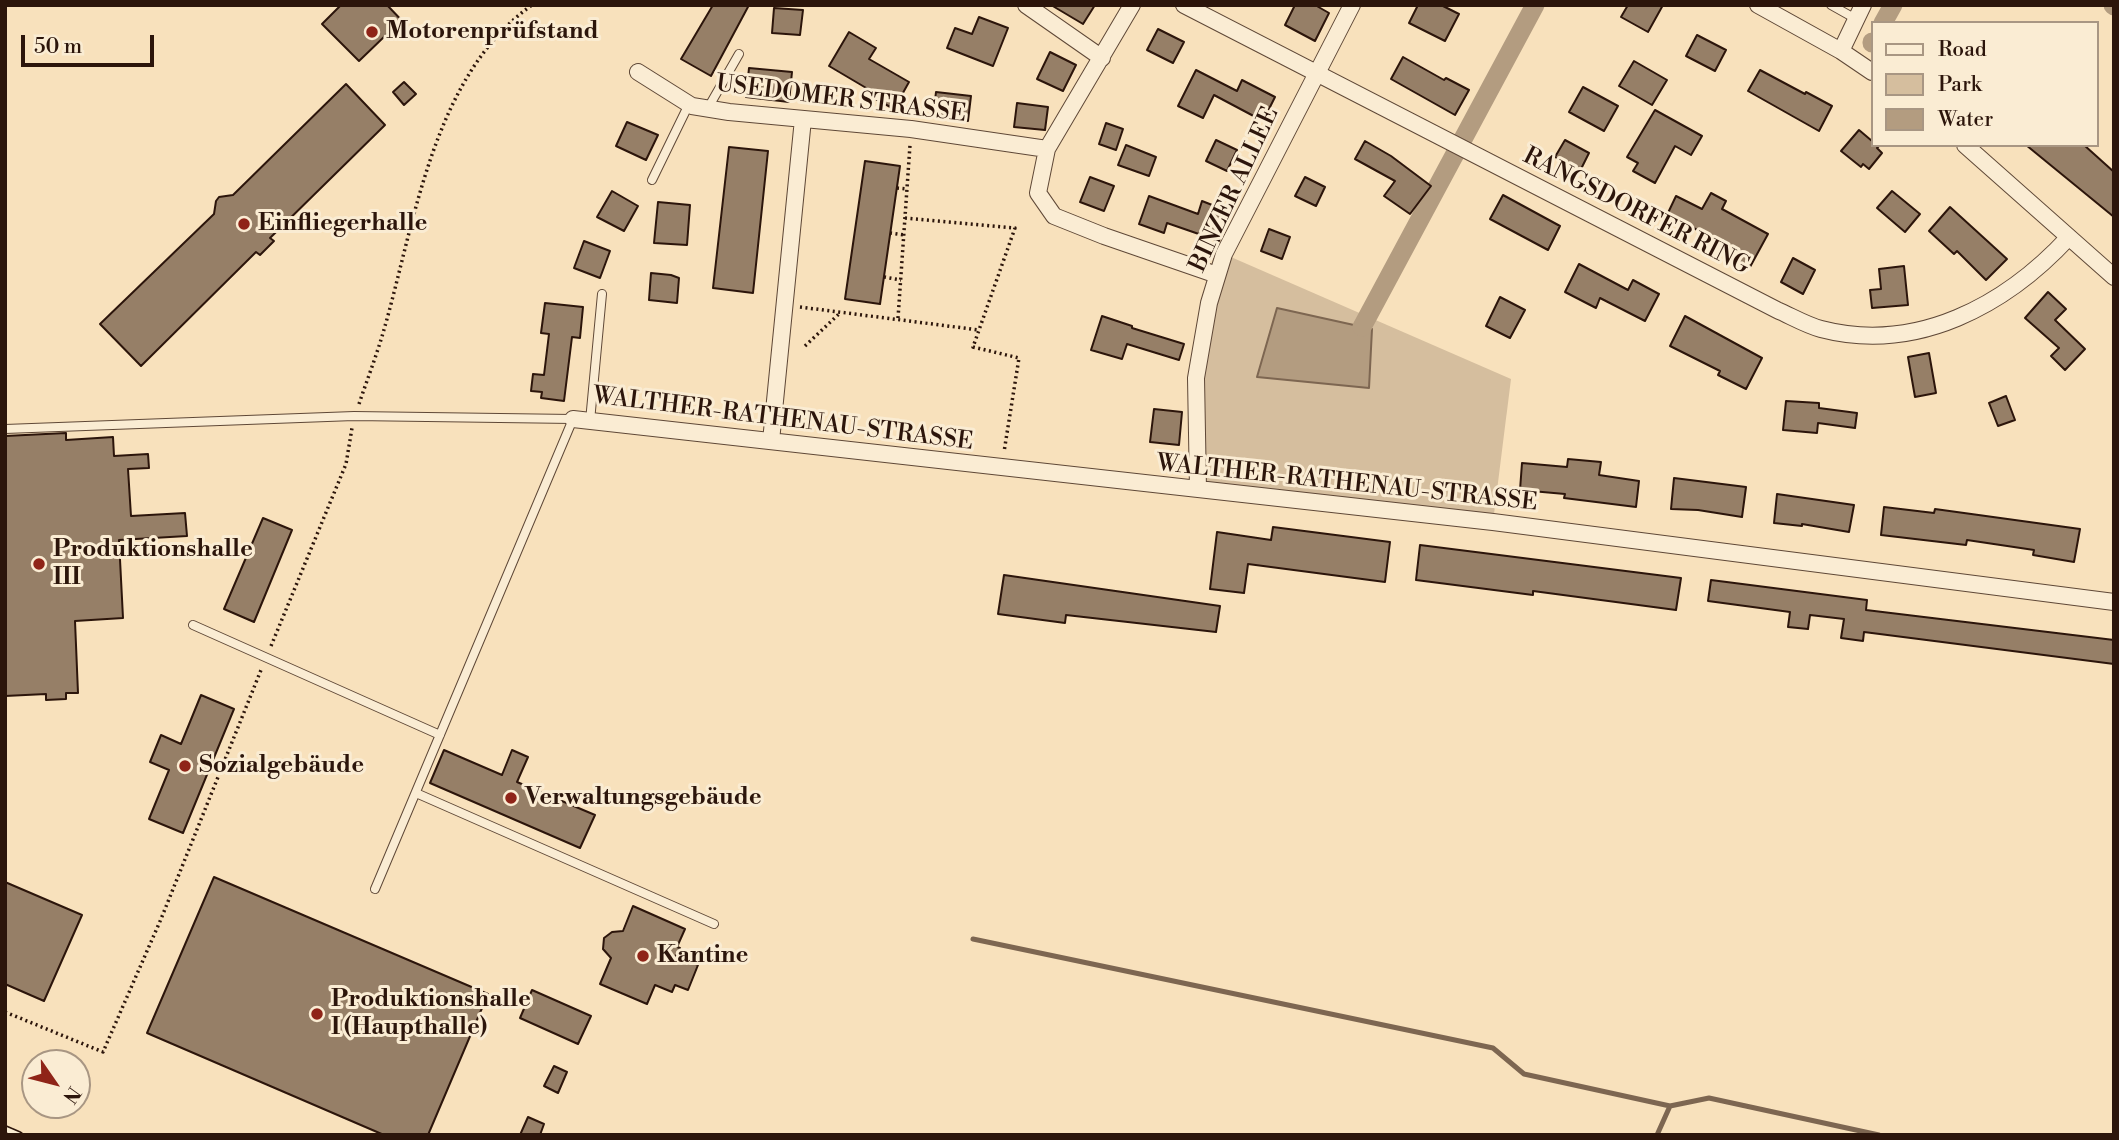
<!DOCTYPE html>
<html>
<head>
<meta charset="utf-8">
<style>
	body { margin:0 }
	#map { position:relative; width:2119px; height:1140px; overflow:hidden; background:#f8e1bc; font-family:"Libre Bodoni",serif }
	canvas { display:block }
	.frame { position:absolute; inset:0; border:7px solid #2c150b; pointer-events:none }
	.legend { position:absolute; left:1871px; top:21px; width:228px; height:126px; box-sizing:border-box; background:#faecd3; border:2px solid #a89683; margin:0; padding:9px 12px; list-style:none; font-size:21px; color:#2c150b }
	.legend li { display:flex; align-items:center; gap:14px; height:35px }
	.legend b { width:35px; border:2px solid #a89683 }
	.north { position:absolute; left:21px; top:1049px; width:70px; height:70px; box-sizing:border-box; background:#faecd3; border:2px solid #a89683; border-radius:50%; rotate:125deg; font-size:19px; font-weight:700; line-height:28px; text-align:center; color:#2c150b }
	.north::after { content:''; display:block; margin:auto; width:24px; height:32px; background:#8f2418; clip-path:polygon(50% 0,100% 100%,50% 72%,0 100%) }
	.scale { position:absolute; left:21px; top:35px; width:133px; height:32px; box-sizing:border-box; border:4px solid #2c150b; border-top:0; padding-left:9px; font-size:21px; line-height:24px; white-space:nowrap; color:#2c150b; -webkit-text-stroke:5px #faecd3; paint-order:stroke }
</style>
</head>
<body>
<div id="map">
<canvas width="2119" height="1140"></canvas>
<div class="frame"></div>
<ul class="legend">
<li><b style="height:9px;background:#faecd3"></b>Road</li>
<li><b style="height:19px;background:#d5be9e"></b>Park</li>
<li><b style="height:19px;background:#b39c80"></b>Water</li>
</ul>
<div class="north">N</div>
<div class="scale">50 m</div>
</div>
<script>
const c = document.querySelector('canvas').getContext('2d');
c.lineJoin = 'round';
function fill(path, color) { c.fillStyle = color; c.fill(path, 'evenodd'); }
function strokePath(path, color, width, dash) { c.strokeStyle = color; c.lineWidth = width; c.lineCap = dash ? 'butt' : 'round'; c.setLineDash(dash || []); c.stroke(path); }
function label(font, color, halo, rows, align = 'center') {
  c.font = font + ' "Libre Bodoni",serif'; c.lineWidth = 6; c.setLineDash([]); c.textBaseline = 'middle'; c.strokeStyle = halo; c.fillStyle = color; for (const [text, x, y, turn = 0] of rows) {
    c.save(); c.translate(x, y); c.rotate((+turn || 0) * Math.PI / 180); c.textAlign = isNaN(turn) ? turn : align; if (halo) c.strokeText(text, 0, 0); c.fillText(text, 0, 0); c.restore();
  }
}
const green = new Path2D(`
	M1224,254L1511,379L1493,522L1198,489L1196,378Z`);
const water = new Path2D(`
	M1277,308L1372,329L1369,388L1257,377Z`);
const stream = new Path2D(`
	M973,939L1493,1048L1524,1074L1670,1106L1709,1098L1879,1135
	M1657,1135L1670,1106`);
const canal = new Path2D(`
	M2113,5L2114,6
	M1883,23L1893,5
	M1872,43V42
	M1362,327L1535,5`);
const building = new Path2D(`
	M341,5H387L407,26L392,40L387,34L359,61L322,24Z
	M713,5H749L711,76L681,59Z
	M1051,5H1095L1083,24Z
	M1295,5H1315L1329,13L1315,41L1285,25Z
	M1418,5H1441L1459,14L1445,41L1409,23Z
	M1628,5H1663L1648,32L1621,17Z
	M774,8L803,10L800,35L772,33Z
	M979,17L1008,28L993,66L947,48L955,28L972,34Z
	M1158,29L1184,42L1173,63L1147,50Z
	M849,32L876,48L869,59L909,82L894,109L870,96L873,92L829,66Z
	M1697,35L1726,50L1715,71L1686,56Z
	M1050,52L1076,65L1063,91L1037,79Z
	M1403,57L1444,80L1446,78L1469,90L1455,115L1391,79Z
	M1634,61L1667,80L1652,105L1619,86Z
	M749,68L792,72L789,102L746,97Z
	M1196,70L1237,91L1242,80L1275,97L1263,121L1214,95L1203,118L1178,106Z
	M1760,70L1805,94L1806,92L1832,106L1819,131L1748,91Z
	M404,82L416,94L404,105L393,92Z
	M346,84L385,125L270,238L274,241L260,255L256,252L141,366L100,324L214,214L216,201L219,197L233,195Z
	M1583,87L1618,106L1604,131L1569,112Z
	M936,92L971,96L968,121L933,116Z
	M1017,103L1048,107L1045,130L1014,127Z
	M1655,110L1702,136L1691,155L1675,146L1655,183L1633,171L1638,163L1627,157Z
	M627,122L658,135L646,160L616,146Z
	M1106,123L1123,129L1116,150L1099,144Z
	M1859,130L1872,141V145L1879,146L1877,148L1882,153L1869,169L1863,164L1861,167L1841,151Z
	M1216,140L1237,150L1227,171L1206,161Z
	M1565,140L1589,153L1580,171L1555,157Z
	M1365,141L1391,156L1431,186L1410,214L1384,196L1395,181L1355,159Z
	M1126,145L1156,157L1149,176L1118,165Z
	M2026,145H2084L2114,172V217Z
	M729,147L768,151L753,293L713,288Z
	M865,161L900,166L880,304L845,299Z
	M1090,177L1114,186L1104,211L1080,202Z
	M1305,177L1325,187L1316,206L1295,196Z
	M612,191L638,206L624,231L597,217Z
	M1892,191L1920,214L1905,232L1877,208Z
	M1711,193L1726,201L1722,209L1768,234L1750,267L1729,256L1734,248L1667,215L1676,196L1702,209Z
	M1503,195L1560,226L1548,250L1490,219Z
	M1149,196L1198,214L1202,201L1230,212L1219,241L1167,223L1164,233L1139,224Z
	M658,202L690,205L687,245L654,243Z
	M1950,207L2007,259L1986,280L1957,251L1954,254L1929,231Z
	M1269,229L1290,237L1282,259L1261,251Z
	M584,241L610,251L600,278L574,268Z
	M1793,258L1815,270L1803,294L1781,282Z
	M1579,264L1628,290L1633,280L1659,294L1645,321L1600,298L1596,308L1565,292Z
	M1904,266L1908,305L1872,308L1870,290L1881,289L1879,269Z
	M651,273L671,275L679,278L677,303L649,300Z
	M2048,292L2066,309L2055,320L2085,349L2065,370L2051,356L2059,348L2025,318Z
	M1500,297L1525,310L1510,338L1486,326Z
	M545,303L583,307L580,338L572,337L564,401L541,398L542,392L531,391L533,374L544,375L549,334L541,333Z
	M1102,316L1132,326V328L1184,344L1179,360L1127,344L1122,359L1091,350Z
	M1685,316L1762,358L1746,389L1718,375L1720,371L1670,346Z
	M1929,353L1936,393L1915,397L1908,357Z
	M2006,396L2015,420L1998,426L1989,403Z
	M1786,401L1819,403V408L1857,413L1855,428L1818,423L1817,433L1783,430Z
	M1154,409L1182,412L1179,445L1150,442Z
	M66,433V440L113,437L114,456L148,454L149,468L128,469L131,516L185,513L187,536L119,540L123,618L75,621L78,693H66V699L46,700V694L5,696V436Z
	M1568,459L1601,462L1599,475L1639,481L1636,507L1564,498L1565,494L1520,490L1522,463L1567,467Z
	M1674,478L1746,487L1742,517L1698,510L1671,509Z
	M1777,494L1854,505L1849,532L1802,524V526L1774,523Z
	M1884,507L1934,513L1935,509L2080,529L2074,562L2033,555L2034,550L1967,540L1966,545L1881,535Z
	M263,518L292,530L254,622L224,609Z
	M1273,527L1390,542L1385,582L1248,564L1244,593L1210,589L1217,532L1271,540Z
	M1420,545L1681,578L1676,610L1533,591V595L1416,580Z
	M1004,575L1220,606L1216,632L1066,615L1065,623L998,614Z
	M1711,580L1867,600L1866,610L2114,640V664L1864,632L1863,641L1841,638L1844,619L1810,615L1808,629L1788,627L1790,612L1708,601Z
	M201,695L234,709L183,833L149,819L169,770L150,762L161,735L181,744Z
	M444,750L502,775L512,750L528,757L517,782L595,815L580,848L430,783Z
	M214,877L488,994L428,1135H384L147,1033Z
	M5,882L82,915L44,1001L5,984Z
	M633,906L685,929L677,947L680,948L676,956L698,965L688,990L675,985L672,992L655,985L647,1004L600,984L611,958L603,949L604,938L612,932L623,931Z
	M532,990L591,1016L578,1044L520,1018Z
	M554,1066L567,1072L558,1093L544,1086Z
	M528,1117L544,1124L540,1135H520Z`);
const path = new Path2D(`
	M897,188L907,189
	M905,218L1015,228L973,347L1019,358L1004,452
	M890,233L904,235
	M884,277L901,280
	M800,307L979,330
	M898,318L910,145
	M805,346L841,312
	M359,404C367,380 376,357 383,333C415,224 432,76 532,5
	M271,646L346,464L352,428
	M5,1012L103,1052L161,919L261,670`);
const lane = new Path2D(`
	M1831,5L1856,19
	M708,108L739,54
	M652,180L689,104
	M590,421L602,294
	M5,429L354,416L573,419L375,889
	M193,625L440,735
	M416,793L714,924`);
const street = new Path2D(`
	M1026,5L1102,58
	M1132,5L1047,149L1038,193L1054,216L1104,236L1217,275
	M1184,5L1777,310C1791,316 1806,325 1821,329C1917,354 2006,305 2069,237
	M1758,5L1841,51L1872,72
	M1841,51L1863,5
	M638,72L692,106L729,112L911,129L1047,149
	M1965,145L2114,277
	M573,419L1493,522L2114,602
	M771,441L803,119
	M1198,489L1196,378L1209,303L1224,254L1352,5`);
const rail = new Path2D(`
	M5,1129L19,1135`);
const markers = [
	[372,32,7,"#8f2418"],
	[244,224,7,"#8f2418"],
	[39,564,7,"#8f2418"],
	[185,766,7,"#8f2418"],
	[511,798,7,"#8f2418"],
	[643,956,7,"#8f2418"],
	[317,1014,7,"#8f2418"]
];
const poiNames = [
	["Motorenprüfstand",386,32],
	["Einfliegerhalle",258,224],
	["Produktionshalle",53,550],
	["III",53,578],
	["Sozialgebäude",199,766],
	["Verwaltungsgebäude",525,798],
	["Kantine",657,956],
	["Produktionshalle",331,1000],
	["I (Haupthalle)",331,1028]
];
const streetNames = [
	["USEDOMER STRASSE",841,100,7],
	["BINZER ALLEE",1235,190,-65],
	["RANGSDORFER RING",1636,212,27],
	["WALTHER-RATHENAU-STRASSE",783,420,7],
	["WALTHER-RATHENAU-STRASSE",1347,484,6]
];
fill(green, '#d5be9e');
fill(water, '#b39c80');
strokePath(water, '#7d6651', 2);
strokePath(stream, '#7d6651', 5);
strokePath(canal, '#b39c80', 19);
fill(building, '#967f67');
strokePath(building, '#2c150b', 2);
strokePath(lane, '#5f4837', 10);
strokePath(street, '#5f4837', 18);
strokePath(path, '#2c150b', 3.5, [2, 3.5]);
strokePath(lane, '#faecd3', 8);
strokePath(street, '#faecd3', 16);
strokePath(rail, '#2c150b', 8);
strokePath(rail, '#faecd3', 5, [16]);
for (const [x, y, r, color] of markers) { const dot = new Path2D(); dot.arc(x, y, r, 0, 2 * Math.PI); c.fillStyle = color; c.fill(dot); strokePath(dot, '#faecd3', 2.5); }
label('bold 24px', '#2c150b', '#faecd3', poiNames, 'left');
label('24px', '#2c150b', '#faecd3', streetNames);
</script>
</body>
</html>
